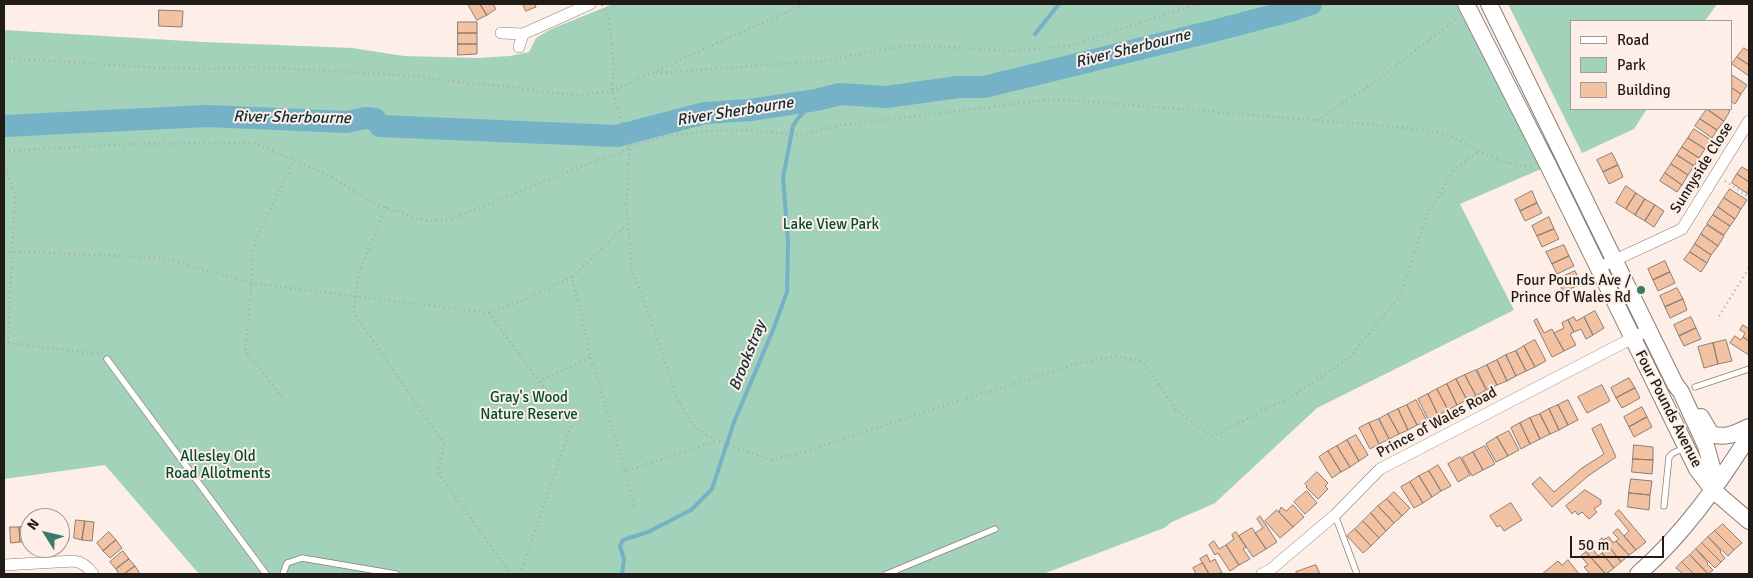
<!DOCTYPE html>
<html>
<head>
<meta charset="utf-8">
<style>
	body { margin:0 }
	#map { position:relative; width:1753px; height:578px; overflow:hidden; background:#fdefe7; font-family:Signika,sans-serif }
	canvas { display:block }
	.frame { position:absolute; inset:0; border:5px solid #211b17; pointer-events:none }
	.legend { position:absolute; left:1570px; top:20px; width:162px; height:90px; box-sizing:border-box; background:#fdefe7; border:1px solid #a59a94; margin:0; padding:6px 9px; list-style:none; font-size:15px; color:#211b17 }
	.legend li { display:flex; align-items:center; gap:10px; height:25px }
	.legend b { width:25px; border:1px solid #a59a94 }
	.north { position:absolute; left:20px; top:508px; width:50px; height:50px; box-sizing:border-box; background:#fdefe7; border:1px solid #a59a94; border-radius:50%; rotate:306deg; font-size:14px; font-weight:700; line-height:20px; text-align:center; color:#211b17 }
	.north::after { content:''; display:block; margin:auto; width:18px; height:22px; background:#3a7a68; clip-path:polygon(50% 0,100% 100%,50% 72%,0 100%) }
	.scale { position:absolute; left:1570px; top:536px; width:94px; height:22px; box-sizing:border-box; border:2px solid #211b17; border-top:0; padding-left:6px; font-size:15px; line-height:18px; white-space:nowrap; color:#211b17; -webkit-text-stroke:4px #fdefe7; paint-order:stroke }
</style>
</head>
<body>
<div id="map">
<canvas width="1753" height="578"></canvas>
<div class="frame"></div>
<ul class="legend">
<li><b style="height:6px;background:#fff"></b>Road</li>
<li><b style="height:14px;background:#a2d2ba"></b>Park</li>
<li><b style="height:14px;background:#f2c2a3"></b>Building</li>
</ul>
<div class="north">N</div>
<div class="scale">50 m</div>
</div>
<script>
const c = document.querySelector('canvas').getContext('2d');
c.lineJoin = 'round';
function fill(path, color) { c.fillStyle = color; c.fill(path, 'evenodd'); }
function strokePath(path, color, width, dash) { c.strokeStyle = color; c.lineWidth = width; c.lineCap = dash ? 'butt' : 'round'; c.setLineDash(dash || []); c.stroke(path); }
function label(font, color, halo, rows, align = 'center') {
  c.font = font + ' Signika,sans-serif'; c.lineWidth = 4; c.setLineDash([]); c.textBaseline = 'middle'; c.strokeStyle = halo; c.fillStyle = color; for (const [text, x, y, turn = 0] of rows) {
    c.save(); c.translate(x, y); c.rotate((+turn || 0) * Math.PI / 180); c.textAlign = isNaN(turn) ? turn : align; if (halo) c.strokeText(text, 0, 0); c.fillText(text, 0, 0); c.restore();
  }
}
const green = new Path2D(`
	M613,4H1456L1541,169L1460,204L1514,310L1317,408L1215,503L1172,522L1164,528L1043,574H199L105,465L4,479V30L204,42L352,48L404,56L478,58L510,56L529,52L536,38L551,29Z
	M1508,4H1717L1705,21H1572V109H1647L1634,129L1582,153Z`);
const stream = new Path2D(`
	M1035,34L1059,4
	M622,574L624,559L620,546L623,540L648,532L691,510L712,489L734,422L773,330L787,292L788,242L783,178L793,126L799,117L816,100`);
const river = new Path2D(`
	M4,126L207,116L347,122L365,118L375,119L380,126L617,136L705,113L750,110L816,100L840,94L886,97L958,87H984L1213,31L1294,10L1311,4`);
const building = new Path2D(`
	M468,4H480L487,15L477,20Z
	M480,4H493L496,9L487,15Z
	M523,4H535L536,7L526,11Z
	M159,10L183,11L182,27L159,26Z
	M458,22H477V33H458Z
	M458,33H477V44H458Z
	M458,44H477V54L458,55Z
	M1744,48L1749,51V65L1737,57Z
	M1737,57L1749,65V76L1732,64Z
	M1732,75L1747,85L1741,94L1732,88Z
	M1732,88L1741,94L1735,104L1732,102Z
	M1707,109L1724,121L1717,130L1700,119Z
	M1707,109H1726L1730,111L1724,121Z
	M1700,119L1717,130L1712,138L1695,126Z
	M1694,129L1711,140L1705,149L1688,138Z
	M1688,138L1705,149L1699,158L1682,147Z
	M1682,147L1699,158L1694,166L1677,155Z
	M1612,153L1618,165L1603,172L1597,160Z
	M1677,155L1694,166L1688,175L1671,164Z
	M1671,164L1688,175L1682,185L1665,173Z
	M1618,165L1623,177L1609,184L1603,172Z
	M1742,167L1749,171V182L1737,174Z
	M1665,173L1682,185L1677,192L1660,181Z
	M1737,174L1749,182L1748,194L1732,183Z
	M1626,186L1636,193L1626,209L1616,203Z
	M1730,189L1747,200L1741,209L1724,198Z
	M1532,191L1537,203L1520,211L1515,200Z
	M1636,193L1645,199L1635,215L1626,209Z
	M1724,198L1741,209L1735,219L1718,207Z
	M1645,199L1655,205L1645,221L1635,215Z
	M1537,203L1542,213L1525,221L1520,211Z
	M1655,205L1664,211L1654,227L1645,221Z
	M1718,207L1735,219L1730,226L1713,215Z
	M1713,215L1730,226L1724,235L1707,224Z
	M1549,217L1554,229L1537,236L1532,226Z
	M1707,225L1724,236L1718,246L1701,234Z
	M1554,229L1559,239L1542,247L1537,236Z
	M1701,234L1718,246L1711,255L1695,244Z
	M1695,244L1711,255L1707,263L1690,252Z
	M1564,245L1569,256L1552,264L1546,252Z
	M1690,252L1707,263L1701,272L1684,260Z
	M1569,256L1574,266L1557,274L1552,264Z
	M1665,261L1670,272L1653,280L1648,269Z
	M1575,271L1581,284L1563,292L1558,279Z
	M1670,272L1675,283L1658,291L1653,280Z
	M1677,288L1683,299L1665,307L1660,296Z
	M1683,299L1687,310L1670,318L1665,307Z
	M1595,311L1604,328L1593,335L1584,317Z
	M1574,317L1576,321L1584,317L1593,335L1586,339L1581,329L1574,332L1568,320Z
	M1691,317L1696,328L1679,336L1674,325Z
	M1537,319L1544,333L1552,329L1564,351L1552,357L1534,321Z
	M1568,320L1574,332L1570,334L1576,345L1564,351L1554,333L1564,328L1562,323Z
	M1743,325L1749,329V341L1743,337L1745,333L1740,330Z
	M1696,328L1701,339L1684,346L1679,336Z
	M1735,336L1741,340L1743,337L1749,341V355L1730,343Z
	M1535,340L1546,361L1535,367L1524,346Z
	M1726,340L1732,361L1718,364L1713,343Z
	M1713,343L1718,364L1704,368L1698,347Z
	M1524,346L1535,367L1526,371L1516,351Z
	M1516,351L1526,371L1516,376L1506,355Z
	M1506,355L1516,376L1507,381L1497,360Z
	M1497,360L1507,381L1497,385L1487,365Z
	M1487,365L1497,385L1487,390L1477,370Z
	M1476,370L1486,390L1476,396L1465,375Z
	M1465,375L1476,396L1467,400L1456,379Z
	M1629,378L1635,388L1616,398L1611,388Z
	M1456,379L1467,400L1457,405L1447,384Z
	M1447,384L1457,405L1448,410L1437,389Z
	M1602,385L1610,401L1587,413L1578,397Z
	M1635,388L1640,398L1622,408L1616,398Z
	M1437,389L1448,410L1438,415L1428,394Z
	M1428,394L1438,415L1428,419L1418,399Z
	M1416,400L1427,421L1417,425L1407,405Z
	M1568,400L1578,420L1568,425L1558,405Z
	M1407,405L1417,425L1408,430L1398,409Z
	M1558,405L1568,425L1559,430L1549,409Z
	M1642,407L1647,417L1629,427L1624,417Z
	M1398,409L1408,430L1399,434L1388,414Z
	M1549,409L1559,430L1550,434L1540,414Z
	M1388,414L1399,434L1389,439L1379,419Z
	M1540,414L1550,434L1540,439L1530,418Z
	M1647,417L1652,427L1634,437L1629,427Z
	M1530,418L1540,439L1530,444L1520,423Z
	M1379,419L1389,439L1379,444L1369,423Z
	M1369,423L1379,444L1370,449L1359,428Z
	M1520,423L1530,444L1521,449L1511,428Z
	M1601,424L1616,457L1588,476L1552,507L1532,484L1540,477L1554,492L1582,468L1604,454L1592,429Z
	M1509,431L1519,450L1508,456L1497,437Z
	M1356,435L1368,455L1359,461L1347,440Z
	M1497,437L1508,456L1496,462L1486,444Z
	M1347,440L1359,461L1350,467L1337,446Z
	M1634,445L1653,447V460L1633,459Z
	M1337,446L1350,467L1341,472L1328,451Z
	M1485,446L1495,464L1483,470L1473,452Z
	M1328,451L1341,472L1332,478L1319,457Z
	M1473,452L1483,470L1472,476L1462,458Z
	M1460,457L1470,475L1458,482L1448,464Z
	M1633,459L1653,460L1652,474L1632,472Z
	M1438,465L1451,486L1441,491L1429,471Z
	M1429,471L1441,491L1432,497L1419,476Z
	M1317,472L1328,483L1325,486L1328,489L1318,499L1306,487L1307,486L1305,484Z
	M1419,476L1432,497L1423,503L1410,482Z
	M1631,479L1652,481L1650,495L1629,493Z
	M1410,482L1423,503L1414,508L1401,487Z
	M1585,490L1601,500V504L1594,509L1597,512L1589,519L1582,512L1578,515L1575,511L1572,514L1566,506Z
	M1307,491L1317,503L1305,514L1294,502Z
	M1394,492L1410,508L1402,516L1387,499Z
	M1629,493L1650,495L1649,510L1628,507Z
	M1387,499L1402,516L1394,523L1378,506Z
	M1511,503L1522,520L1504,531L1500,525L1497,527L1490,516Z
	M1293,505L1304,517L1293,527L1279,512L1281,507L1286,511Z
	M1378,506L1394,523L1386,531L1371,513Z
	M1277,510L1293,527L1280,538L1265,521Z
	M1619,510L1646,542L1636,550L1624,536L1629,531L1615,514Z
	M1371,513L1386,531L1379,538L1363,521Z
	M1260,516L1277,542L1266,549L1255,533L1263,528L1257,519Z
	M76,520L85,521L82,540L74,538Z
	M85,521L94,522L92,541L82,540Z
	M1363,521L1379,538L1371,546L1355,529Z
	M60,524H68L69,540H60Z
	M1723,524L1742,543L1734,550L1715,531Z
	M29,526V542H20L19,527Z
	M10,527H19L20,542L11,543Z
	M1252,528L1266,549L1253,557L1239,536Z
	M1355,529L1371,546L1363,553L1347,536Z
	M1618,529L1636,550L1629,555L1616,541L1619,539L1613,533Z
	M1715,531L1734,550L1728,556L1708,537Z
	M109,532L116,540L103,551L97,543Z
	M1236,532L1246,547L1243,549L1250,559L1239,565L1226,545L1234,539L1232,535Z
	M1609,537L1613,543L1616,541L1629,555L1621,562L1604,540Z
	M1708,537L1721,551L1720,552L1725,558L1721,562L1702,543Z
	M1602,538L1621,562L1614,568L1602,553L1604,551L1597,543Z
	M116,540L122,548L110,558L103,551Z
	M1214,541L1219,549L1226,545L1239,565L1230,571L1218,553L1215,555L1209,545Z
	M1702,543L1721,562L1715,568L1696,549Z
	M1591,547L1598,556L1602,553L1614,568L1606,574L1586,552Z
	M1696,549L1708,563L1707,564L1713,570L1708,574L1690,555Z
	M123,551L129,559L116,569L110,562Z
	M1586,552L1605,574H1590L1584,567L1588,565L1581,556Z
	M1207,555L1210,562L1215,559L1222,573L1209,574L1200,559Z
	M1690,555L1708,574H1694L1682,562Z
	M129,559L135,566L124,574H119L116,569Z
	M1568,560L1579,574H1542L1558,561L1562,565Z
	M1682,562L1694,574H1683L1676,568Z
	M1203,563L1209,574H1196L1193,568Z
	M1316,565L1320,574H1297L1296,572Z
	M135,566L140,574H124Z`);
const path = new Path2D(`
	M602,5L609,21L614,67L612,91L630,147L666,136L709,131L746,130L802,135L841,125L1055,99L1388,126C1409,129 1433,129 1453,138C1480,149 1504,168 1534,166
	M4,58L162,68L205,69L262,67L415,76L474,84L515,87L542,92L578,95L612,91L804,4
	M656,73L823,61L909,45L1013,51L1067,46L1198,4
	M1317,120L1382,77L1458,17
	M4,151L128,144L255,143L327,174L375,204L426,221L452,219L597,160L620,153L630,147L626,206L632,270L660,345L677,399L694,426L717,441L772,460L796,454L1071,365L1117,356L1143,362L1176,410L1213,436L1293,396L1349,358L1400,296L1428,213L1454,170L1480,151
	M4,164L15,194L8,338L9,343L100,354
	M1725,181L1749,197
	M386,207L359,272L355,297L354,313L444,444L438,473L511,574
	M627,224L572,277L591,357L625,471L717,441
	M4,251L162,258L252,283L489,313L521,301L572,277
	M489,313L566,417L571,427L520,574
	M1719,316L1749,268
	M539,382L591,357
	M282,397L245,351L252,283L251,256L258,235L294,160
	M625,471L634,506`);
const lane = new Path2D(`
	M107,359L266,574
	M1695,387L1749,369
	M1664,506L1669,457L1673,453L1685,448
	M1335,515L1357,574
	M283,574L287,563L302,558L396,574
	M887,574L995,529`);
const street = new Path2D(`
	M501,33L523,34L519,47
	M523,34L590,4
	M1598,268L1682,229L1749,121
	M4,565L74,561C83,562 88,567 93,574
	M1262,574L1270,570L1335,515L1380,469L1648,330`);
const secondary = new Path2D(`
	M1466,4L1548,165L1697,469L1714,491L1749,521
	M1489,4L1675,384L1681,392L1706,446L1712,467L1714,491
	M1701,417L1711,434C1726,439 1736,433 1749,427
	M1638,574C1683,535 1717,486 1749,436`);
const markers = [
	[1641,290,5,"#3a7a68"]
];
const streetNames = [
	["Sunnyside Close",1702,168,-58],
	["Four Pounds Avenue",1668,409,63],
	["Prince of Wales Road",1437,423,-28]
];
const parkNames = [
	["Lake View Park",831,225],
	["Gray's Wood",529,398],
	["Nature Reserve",529,415],
	["Allesley Old",218,457],
	["Road Allotments",218,474]
];
const poiNames = [
	["Four Pounds Ave /",1631,281],
	["Prince Of Wales Rd",1631,298]
];
const waterNames = [
	["River Sherbourne",1133,49,-14],
	["River Sherbourne",735,112,-9],
	["River Sherbourne",292,118,1],
	["Brookstray",748,356,-68]
];
fill(green, '#a2d2ba');
strokePath(stream, '#75b1c7', 4);
strokePath(river, '#75b1c7', 22);
fill(building, '#f2c2a3');
strokePath(building, '#8c7d73', 1);
strokePath(lane, '#8d7e74', 7);
strokePath(street, '#8d7e74', 12);
strokePath(secondary, '#8d7e74', 18);
strokePath(path, '#b2a7a0', 2.5, [1, 4]);
strokePath(lane, '#fff', 5.5);
strokePath(street, '#fff', 11);
strokePath(secondary, '#fff', 16);
for (const [x, y, r, color] of markers) { const dot = new Path2D(); dot.arc(x, y, r, 0, 2 * Math.PI); c.fillStyle = color; c.fill(dot); strokePath(dot, '#fdefe7', 2); }
label('15px', '#211b17', '#fdefe7', streetNames);
label('15px', '#004c33', '#fdefe7', parkNames);
label('15px', '#211b17', '#fdefe7', poiNames, 'right');
label('italic 16px', '#102d38', '#fdefe7', waterNames);
</script>
</body>
</html>
